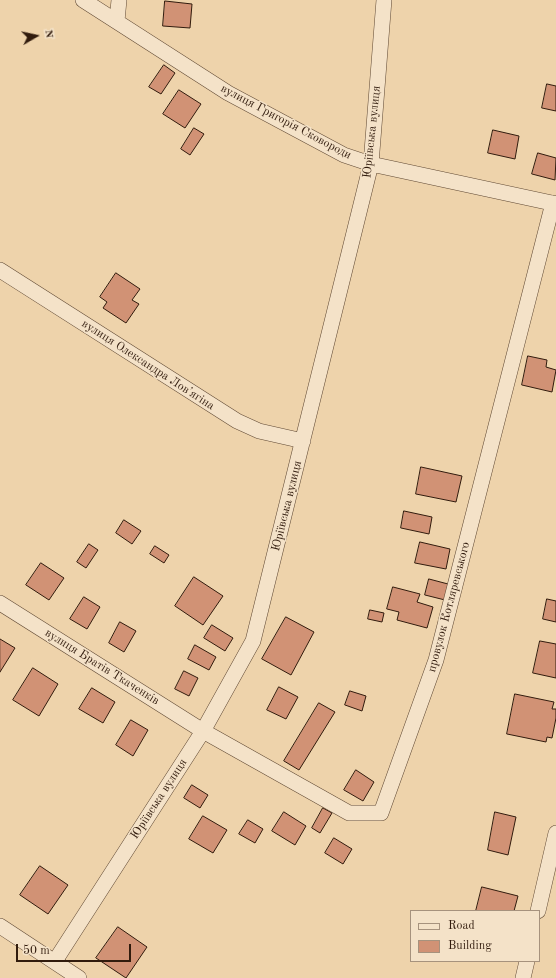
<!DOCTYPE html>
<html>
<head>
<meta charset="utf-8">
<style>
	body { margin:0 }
	#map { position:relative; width:556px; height:978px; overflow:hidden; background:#eed3ab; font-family:"Old Standard TT",serif }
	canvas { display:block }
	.legend { position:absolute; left:410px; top:910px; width:130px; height:52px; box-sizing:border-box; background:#f4e2c8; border:1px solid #a6927d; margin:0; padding:5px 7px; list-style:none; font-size:12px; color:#311b0d }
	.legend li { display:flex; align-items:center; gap:8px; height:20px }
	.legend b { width:20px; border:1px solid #a6927d }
	.north { position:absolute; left:16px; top:16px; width:40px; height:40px; -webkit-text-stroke:3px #f4e2c8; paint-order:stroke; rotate:81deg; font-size:11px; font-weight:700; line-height:16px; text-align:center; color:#311b0d }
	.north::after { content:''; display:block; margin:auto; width:14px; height:18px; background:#311b0d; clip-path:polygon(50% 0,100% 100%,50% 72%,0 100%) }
	.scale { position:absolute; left:16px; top:944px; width:115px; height:18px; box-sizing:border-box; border:2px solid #311b0d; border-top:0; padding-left:5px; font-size:12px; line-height:14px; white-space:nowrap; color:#311b0d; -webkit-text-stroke:3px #f4e2c8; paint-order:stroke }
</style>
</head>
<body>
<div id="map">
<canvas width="556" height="978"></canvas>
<ul class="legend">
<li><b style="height:5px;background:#f4e2c8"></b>Road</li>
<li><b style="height:11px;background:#d19275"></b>Building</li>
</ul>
<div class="north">N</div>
<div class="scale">50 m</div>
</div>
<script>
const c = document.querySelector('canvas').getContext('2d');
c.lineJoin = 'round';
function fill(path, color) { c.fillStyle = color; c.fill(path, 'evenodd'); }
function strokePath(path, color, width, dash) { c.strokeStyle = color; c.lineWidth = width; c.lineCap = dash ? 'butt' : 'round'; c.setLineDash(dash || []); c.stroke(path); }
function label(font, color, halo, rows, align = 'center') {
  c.font = font + ' "Old Standard TT",serif'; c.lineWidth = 3; c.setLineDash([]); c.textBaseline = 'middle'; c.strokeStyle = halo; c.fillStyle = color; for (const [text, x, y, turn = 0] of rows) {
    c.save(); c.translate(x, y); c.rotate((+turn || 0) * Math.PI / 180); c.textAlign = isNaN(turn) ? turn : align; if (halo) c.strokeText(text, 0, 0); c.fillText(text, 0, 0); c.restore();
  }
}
const building = new Path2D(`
	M165,1L192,4L190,28L163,26Z
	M164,65L175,73L161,94L149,87Z
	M547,84L556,86V111L542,108Z
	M179,90L201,104L185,128L163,114Z
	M194,128L204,134L190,155L181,149Z
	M493,130L519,136L515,159L488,153Z
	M538,153L556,158L555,180L532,174Z
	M116,273L140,289L132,300L139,304L126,323L103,308L107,302L100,297Z
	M528,356L547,360L546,367L556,370L552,392L522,385Z
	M421,467L462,476L456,502L416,494Z
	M404,511L432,517L429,534L401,528Z
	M124,520L141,531L132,544L116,533Z
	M420,542L450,549L446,569L415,563Z
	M89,544L98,550L86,568L77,562Z
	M155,546L169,555L164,563L150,554Z
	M41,563L64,578L49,600L26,585Z
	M194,577L223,596L203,625L175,606Z
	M429,579L448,584L445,600L425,595Z
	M393,587L420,594L417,602L433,607L427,628L397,620L399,612L387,609Z
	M84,597L100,607L87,629L70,619Z
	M547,599L556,601V622L543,619Z
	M370,610L384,613L382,622L368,619Z
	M286,617L314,632L291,675L262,659Z
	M120,622L136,631L124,652L109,643Z
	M212,625L233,638L225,651L204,638Z
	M0,639L15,648L0,672Z
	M540,641L556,644V678L533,673Z
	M195,645L216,657L209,670L188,659Z
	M33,668L58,684L39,716L13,700Z
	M184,671L198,678L189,696L175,689Z
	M279,687L298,697L286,719L267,710Z
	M92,688L115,702L103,723L79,709Z
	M350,691L366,696L362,711L345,705Z
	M515,694L554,702L552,709H556V718L552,738L547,737L546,742L507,734Z
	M319,703L335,712L299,770L284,761Z
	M131,720L148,730L133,756L116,745Z
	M356,770L374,782L363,801L344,790Z
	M192,785L208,795L200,808L184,798Z
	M323,808L332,813L320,833L312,828Z
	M284,812L306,826L295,845L272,831Z
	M495,812L516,817L508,855L488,850Z
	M203,816L227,830L213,853L189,839Z
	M248,820L263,829L255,843L239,834Z
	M334,838L352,849L343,864L325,853Z
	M40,866L68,885L48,914L20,895Z
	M482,887L518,896L514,911H476Z
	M118,927L147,947L126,978L96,958Z`);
const minor = new Path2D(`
	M83,0L228,93L344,155L371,164L556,204
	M117,21L119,0
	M0,270L237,421L259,431L303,441
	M0,603L203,731L349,813H381L436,660L553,203
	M538,911L556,833
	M0,926L79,978
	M55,961L203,731L253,641L371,164L384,0
	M523,978L527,961`);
const streetNames = [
	["вулиця Григорія Сковороди",286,122,28],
	["Юріївська вулиця",372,132,-84],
	["вулиця Олександра Ловʼягіна",148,365,33],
	["Юріївська вулиця",287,506,-76],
	["провулок Котляревського",449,607,-75],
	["вулиця Братів Ткаченків",102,667,32],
	["Юріївська вулиця",159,799,-57]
];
fill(building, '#d19275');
strokePath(building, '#311b0d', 1);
strokePath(minor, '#604934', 16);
strokePath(minor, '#f4e2c8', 15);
label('12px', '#311b0d', '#f4e2c8', streetNames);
</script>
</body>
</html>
